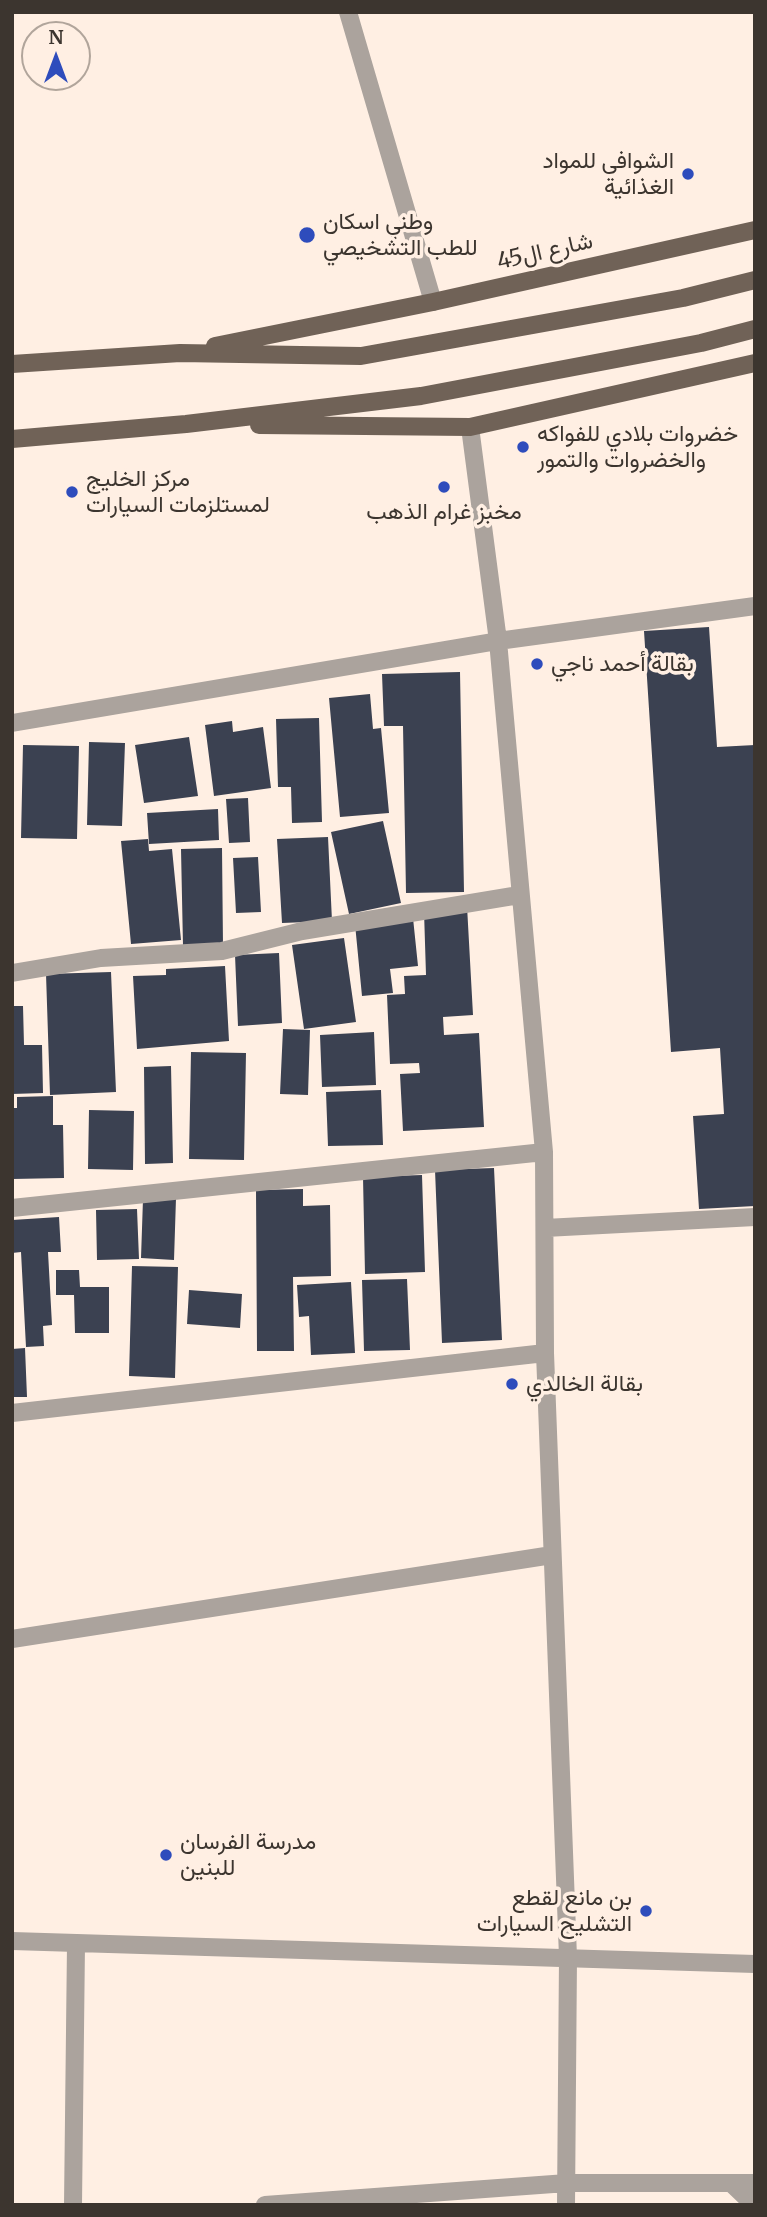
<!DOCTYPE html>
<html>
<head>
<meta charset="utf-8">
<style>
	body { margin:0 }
	#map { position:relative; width:767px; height:2217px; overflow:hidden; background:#ffefe3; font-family:Merriweather,serif }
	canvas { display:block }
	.frame { position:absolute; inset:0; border:14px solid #3c352f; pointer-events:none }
	.north { position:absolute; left:21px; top:21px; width:70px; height:70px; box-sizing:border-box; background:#ffefe3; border:2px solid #b1a59b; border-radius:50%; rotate:0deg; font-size:19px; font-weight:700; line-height:28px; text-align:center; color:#3c352f }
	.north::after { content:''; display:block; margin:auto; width:24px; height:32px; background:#2e4cbc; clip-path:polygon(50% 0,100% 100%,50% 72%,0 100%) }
</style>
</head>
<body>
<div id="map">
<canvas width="767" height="2217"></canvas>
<div class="frame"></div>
<div class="north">N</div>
</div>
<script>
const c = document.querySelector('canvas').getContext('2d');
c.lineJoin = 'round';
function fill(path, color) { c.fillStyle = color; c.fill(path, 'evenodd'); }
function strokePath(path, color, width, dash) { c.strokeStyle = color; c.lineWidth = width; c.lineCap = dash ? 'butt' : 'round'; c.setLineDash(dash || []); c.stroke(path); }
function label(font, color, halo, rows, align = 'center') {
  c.font = font + ' Merriweather,Vazirmatn,serif'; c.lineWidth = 7; c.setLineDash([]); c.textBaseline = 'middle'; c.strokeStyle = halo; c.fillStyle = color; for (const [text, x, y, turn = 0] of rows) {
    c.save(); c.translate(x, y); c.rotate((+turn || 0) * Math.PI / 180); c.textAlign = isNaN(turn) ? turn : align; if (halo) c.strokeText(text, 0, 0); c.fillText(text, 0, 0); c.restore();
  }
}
const building = new Path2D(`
	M709,627L717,747L755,745V1206L699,1209L693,1116L724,1114L720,1048L671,1052L644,631Z
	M460,672L464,892L406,893L403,726H384L382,674Z
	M370,694L373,729L381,728L389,813L340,817L329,698Z
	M319,718L322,822L292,823L291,787H278L276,719Z
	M232,721L233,732L263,727L271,788L214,796L205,725Z
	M189,737L198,796L144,803L135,745Z
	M89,742L125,743L122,826L87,825Z
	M23,745L79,746L77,839L21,838Z
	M248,798L250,842L229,843L226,799Z
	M218,809L219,840L149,844L147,813Z
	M383,821L401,903L349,914L331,832Z
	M328,837L332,921L282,923L277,839Z
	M148,839L149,851L172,849L181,940L131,944L121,841Z
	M222,848L223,946H183L181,849Z
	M258,857L261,912L236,913L233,858Z
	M467,906L473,1015L443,1017L444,1035L479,1033L484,1127L403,1131L400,1074L420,1073L419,1063L390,1064L387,995L405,994L404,976L426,975L424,911Z
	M413,918L418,966L390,969L393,993L362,996L355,924Z
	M344,938L356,1022L304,1029L292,945Z
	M279,953L282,1023L238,1026L235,955Z
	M225,966L229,1041L137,1049L133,976L166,975V969Z
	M111,972L116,1092L50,1095L46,974Z
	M12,1006H23L24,1045H42L43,1093L12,1094Z
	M283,1029L310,1030L308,1095L280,1094Z
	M374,1032L376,1085L322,1087L320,1035Z
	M191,1052L246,1053L244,1160L189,1159Z
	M171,1066L173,1163L145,1164L144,1067Z
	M381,1090L383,1145L328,1146L326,1092Z
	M53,1096V1125H63L64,1178L12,1179V1108H17V1097Z
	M89,1110L134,1111L133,1170L88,1169Z
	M494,1168L502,1340L442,1343L435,1170Z
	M422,1175L425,1272L365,1274L363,1177Z
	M303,1189V1206L330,1205L331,1276L293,1277L294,1351H257L256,1190Z
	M176,1198L174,1260L141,1258L143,1199Z
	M137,1209L139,1259L97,1260L96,1210Z
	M59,1217L61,1252H48L52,1325L43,1326L44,1346L26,1347L21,1252L12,1253V1220Z
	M132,1266L178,1267L175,1378L129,1376Z
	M56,1270H79L80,1287H109V1333H75L74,1295H56Z
	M407,1279L410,1350L364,1351L362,1280Z
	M351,1282L355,1353L311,1355L309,1316L299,1317L297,1285Z
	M189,1290L242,1294L240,1328L187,1324Z
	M25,1348L27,1397H12V1349Z`);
const minor = new Path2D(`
	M348,12L433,302
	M470,427L498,641L544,1152L545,1353L568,1957L566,2205
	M12,723L498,641L755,606
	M12,973L101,958L222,951L302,931L519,895
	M12,1208L544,1152
	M545,1228L755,1217
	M12,1413L545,1353
	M12,1639L552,1555
	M12,1941L755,1964
	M731,2183L754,2205
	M73,2205L76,1944
	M265,2205L567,2183H755`);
const primary = new Path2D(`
	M215,346L433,302L755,230
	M12,364L180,353L361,356L683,298L755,280
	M259,425L470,427L755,363
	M12,439L186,424L421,396L701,343L755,329`);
const markers = [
	[688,174,7,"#2e4cbc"],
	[307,235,9,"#2e4cbc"],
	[523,447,7,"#2e4cbc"],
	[444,487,7,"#2e4cbc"],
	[72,492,7,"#2e4cbc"],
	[537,664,7,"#2e4cbc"],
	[512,1384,7,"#2e4cbc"],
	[166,1855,7,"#2e4cbc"],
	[646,1911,7,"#2e4cbc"]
];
const poiNames = [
	["الشوافي للمواد",674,161,"right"],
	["الغذائية",674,187,"right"],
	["وطني اسكان",323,222],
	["للطب التشخيصي",323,248],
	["خضروات بلادي للفواكه",537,434],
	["والخضروات والتمور",537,460],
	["مركز الخليج",86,479],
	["لمستلزمات السيارات",86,505],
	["مخبز غرام الذهب",444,512,"center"],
	["بقالة أحمد ناجي",551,664],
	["بقالة الخالدي",526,1384],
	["مدرسة الفرسان",180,1842],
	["للبنين",180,1868],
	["بن مانع لقطع",632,1898,"right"],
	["التشليح السيارات",632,1924,"right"]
];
const streetNames = [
	["شارع ال45",545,252,-13]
];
fill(building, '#3b4151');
strokePath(minor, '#aba39d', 18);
strokePath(primary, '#706257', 18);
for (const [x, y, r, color] of markers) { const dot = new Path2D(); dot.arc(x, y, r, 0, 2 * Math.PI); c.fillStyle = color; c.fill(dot); strokePath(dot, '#ffefe3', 2.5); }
label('23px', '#3c352f', '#ffefe3', poiNames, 'left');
label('23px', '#3c352f', '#ffefe3', streetNames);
</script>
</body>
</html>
